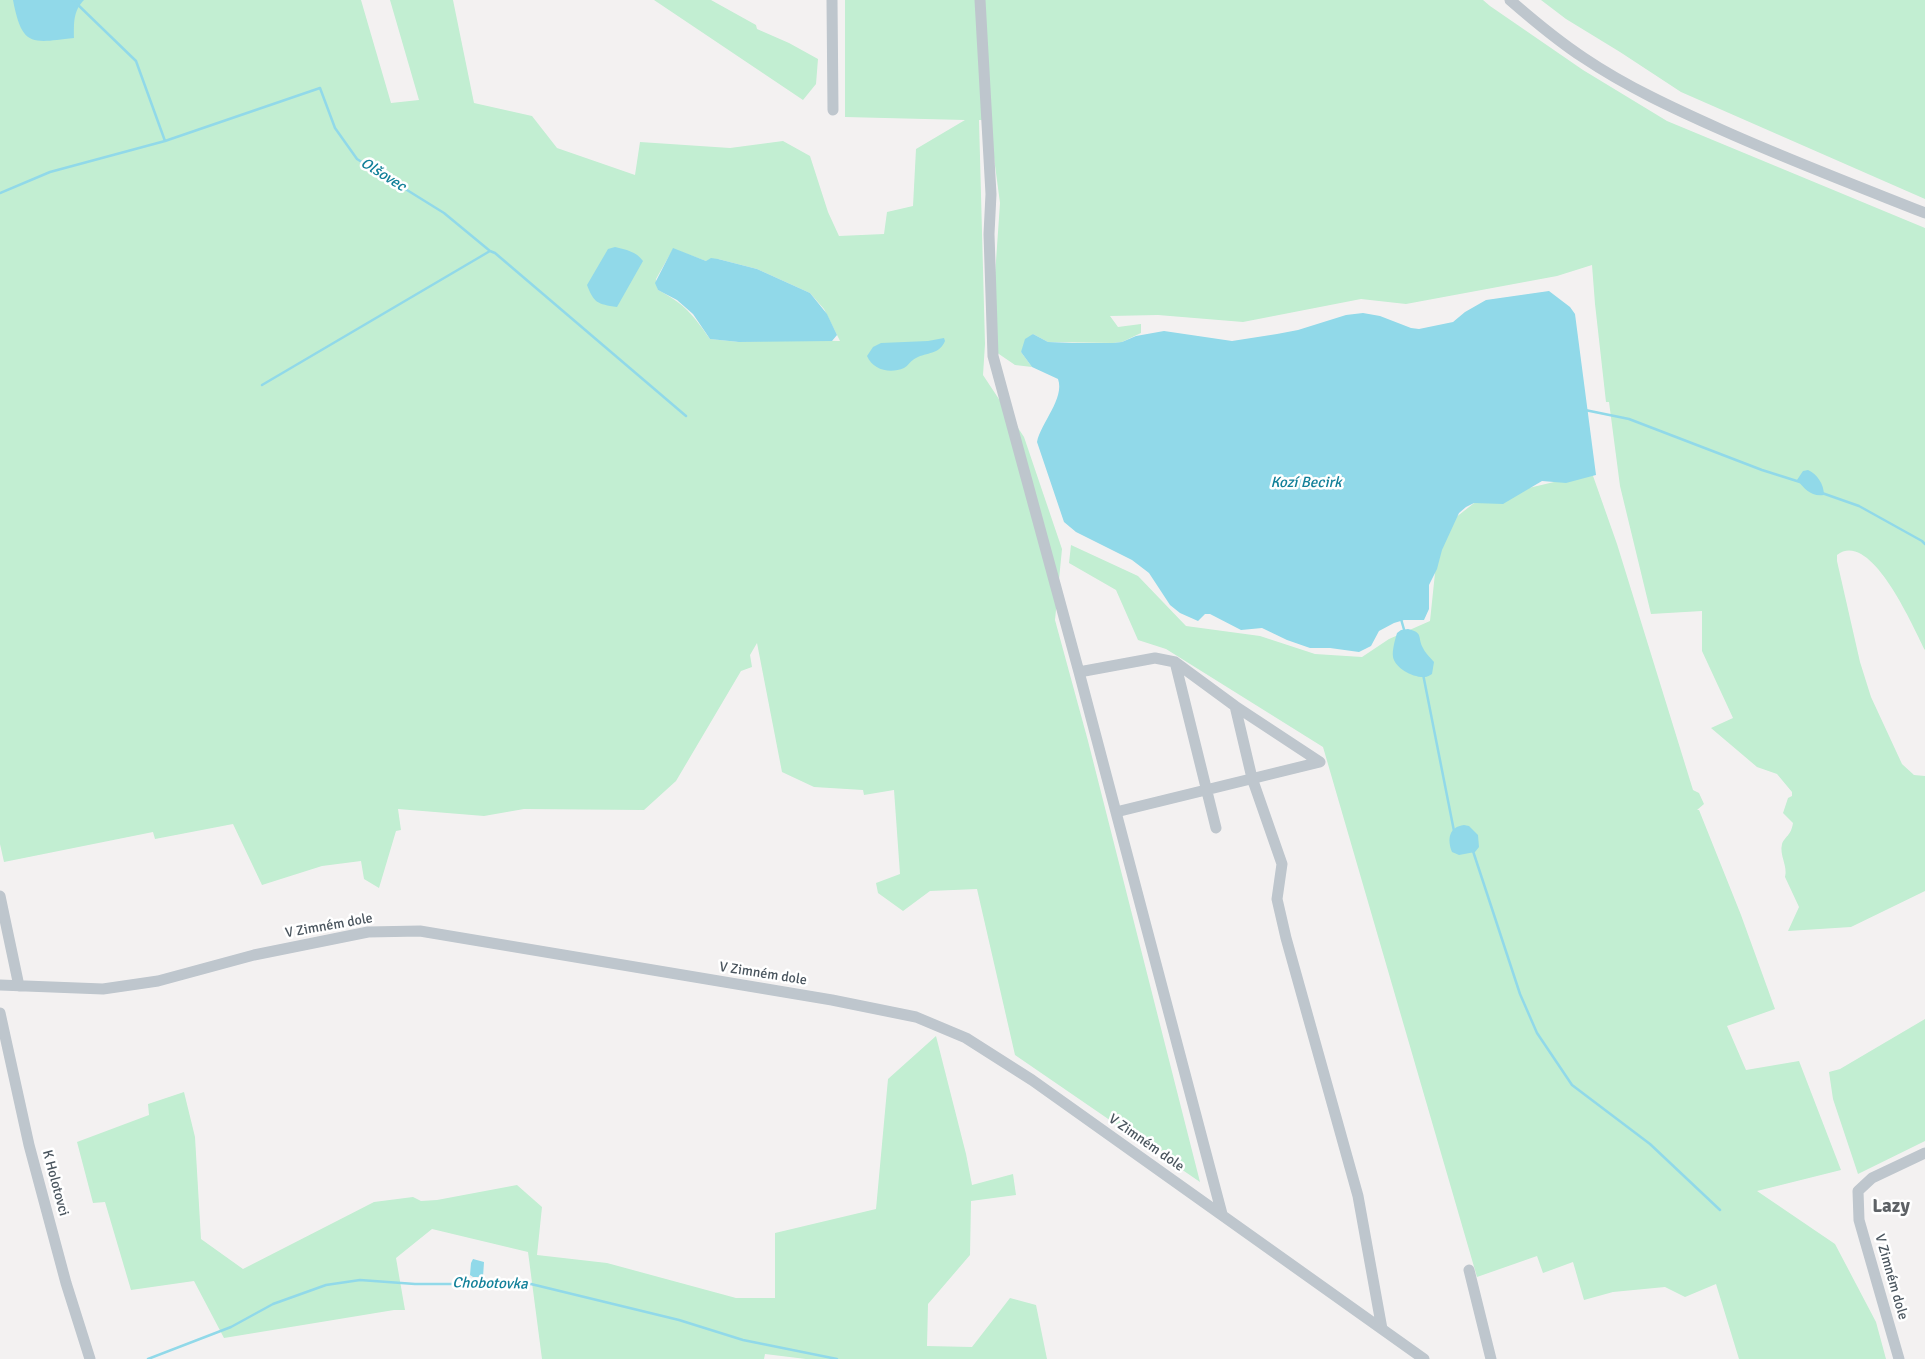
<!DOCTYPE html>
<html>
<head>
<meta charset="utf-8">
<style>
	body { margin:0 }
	canvas { display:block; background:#f3f1f1 }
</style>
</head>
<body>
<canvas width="1925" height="1359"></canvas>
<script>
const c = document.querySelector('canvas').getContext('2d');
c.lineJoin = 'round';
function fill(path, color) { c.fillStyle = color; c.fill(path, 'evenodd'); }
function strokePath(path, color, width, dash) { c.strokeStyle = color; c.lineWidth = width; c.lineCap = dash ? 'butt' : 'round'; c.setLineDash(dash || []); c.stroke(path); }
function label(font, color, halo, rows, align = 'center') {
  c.font = font + ' Signika,sans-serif'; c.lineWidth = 5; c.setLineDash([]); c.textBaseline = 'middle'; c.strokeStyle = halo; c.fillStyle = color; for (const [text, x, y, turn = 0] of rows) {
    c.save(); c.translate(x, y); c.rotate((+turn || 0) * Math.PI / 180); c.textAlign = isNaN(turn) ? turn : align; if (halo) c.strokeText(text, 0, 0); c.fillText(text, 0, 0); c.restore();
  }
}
const green = new Path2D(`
	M0,0H361L391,103L419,100L390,0H453L474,103L532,116L557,148L635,175L640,142L730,148L783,141L810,156L828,212L839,236L884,234L887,212L913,206L916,149L965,120L845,117V0H1483L1490,6L1583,70L1667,121L1925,228V650C1914,629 1871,528 1837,555V561L1860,662L1871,697L1902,764L1914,775L1925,776V891L1851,927L1788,931L1799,907L1785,877C1788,866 1779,855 1782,844C1785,836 1791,836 1793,823L1783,813L1788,798L1792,796V792L1777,774L1757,767L1711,728L1733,718L1702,651V611L1651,614L1620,486L1609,402H1606L1595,304L1592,265L1557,276L1406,304L1361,299L1243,322L1158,315L1110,316L1118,327L1141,324V333L1122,342L1113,343L1048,342L1033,334L1021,352L1032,367L1015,365L996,352L994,290L1000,203L989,120H979L985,344L983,375L1024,437L1062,549L1055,620L1088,741L1200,1182L1015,1055L977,889L930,891L903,911L878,893L876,883L900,874L894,790L864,795L863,790L814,787L782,772L757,643L750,655L752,667L741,671L676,781L644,810L524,809L484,816L398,809L401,830L396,831L379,888L364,879L361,861L322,866L262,885L233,824L155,839L153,832L4,862L0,844ZM673,249L706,261L718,259L757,269L810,293L824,309L840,341L785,340L739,342L710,339C693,315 685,304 658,290L656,279Z
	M654,0H711L756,25L757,29L789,43L818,59L816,84L803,100Z
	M1541,0H1925V199L1681,92L1620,52L1566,19Z
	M1592,473L1617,544L1693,790L1699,793L1704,804L1697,810H1699L1741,915L1775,1009L1727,1026L1746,1070L1799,1061L1841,1170L1757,1191L1835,1244L1876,1322L1886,1359H1739L1716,1284L1685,1297L1665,1287L1613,1292L1584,1300L1573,1262L1543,1273L1537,1256L1477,1277L1323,747L1166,649L1138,640L1116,590L1069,563L1071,545L1138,576L1186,626L1260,636L1315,654L1362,657L1389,639L1430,621L1437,554L1455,518L1478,500Z
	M1925,1019V1141L1858,1174L1833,1099L1829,1072L1840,1069Z
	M936,1036L966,1154L972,1185L1013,1174L1016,1195L971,1201L970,1255L928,1304L927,1346L972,1347L1010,1298L1036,1305L1047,1359H806L765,1354L764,1359H542L528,1252L432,1229L396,1258L405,1310H394L224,1338L194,1281L131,1290L105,1202L93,1203L77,1142L149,1115L148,1104L184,1092L195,1137L201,1239L243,1269L374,1202L413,1197L421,1201L437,1200L517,1185L542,1207L537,1255L607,1263L736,1298H775V1233L876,1209L888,1079Z`);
const water = new Path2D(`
	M13,0H84C73,11 74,23 74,38C31,43 22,47 13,0Z
	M615,247C626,250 636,251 643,261L617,307C597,304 594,303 587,285L608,249Z
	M673,248L706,261L711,258L718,259L757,269L810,293L827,314L837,335L832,341L739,342L710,339L693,314L677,300L658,290L655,283Z
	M1549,291L1570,307L1575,314L1596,475L1566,483L1542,481L1503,504L1474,503L1466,507L1459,513L1442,550L1437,569L1429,585V609L1424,620H1404L1394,623L1379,631L1371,646L1359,652L1330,648H1310L1287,640L1262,628L1241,630L1210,614H1205L1198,621L1180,613L1170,605L1149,573L1132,560L1076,532L1064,522L1037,442C1041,423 1065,398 1058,379L1032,367L1021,352L1025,339L1033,334L1048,342L1072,343H1113L1122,342L1136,336L1164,331L1232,341L1277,334L1298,330L1346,315L1363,313L1380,316L1411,328L1419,329L1453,322L1465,312L1486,300Z
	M944,338L945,341C939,355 927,352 916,358C911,360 908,366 904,368C890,374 873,370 867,356L873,347L881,343L928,341Z
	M1808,470C1817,474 1824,484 1824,495C1811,497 1805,489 1797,480L1803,471Z
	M1408,629C1424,633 1417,637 1423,648C1425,653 1430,657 1434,662L1432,674C1430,675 1427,677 1425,677C1413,678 1395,668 1393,657C1392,650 1395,640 1397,633L1401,630Z
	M1464,825L1469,826L1478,835L1479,847L1475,852L1459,855L1452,852C1447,839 1449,827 1464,825Z
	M473,1259L484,1262L483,1277H473L470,1275L471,1263Z`);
const stream = new Path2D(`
	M73,0L136,61L165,141L320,88L335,128L357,159L444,213L490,251L495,253L686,416
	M0,193L50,172L165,141
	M262,385L490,251
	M1585,410L1629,419L1762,470L1800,482
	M1822,493L1859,506L1922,541L1925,544
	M1401,619L1405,633
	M1423,674L1454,831
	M1473,851L1520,994L1537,1033L1572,1085L1650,1144L1720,1210
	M148,1359L231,1327L273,1304L326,1285L360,1280L415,1284H531L679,1320L743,1340L837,1359`);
const minor = new Path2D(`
	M832,0L833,110
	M980,0L991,194L989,234L993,356L1079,672L1222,1214
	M1510,0C1533,20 1558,41 1584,58C1627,87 1675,109 1722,130C1789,160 1857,186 1925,213
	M1175,662L1216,828
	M1079,672L1155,658L1175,662L1235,706L1252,778L1282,864L1277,899L1286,938L1358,1196L1382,1329
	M1116,812L1320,762L1235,706
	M0,896L19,986
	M0,985L103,989L158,981L254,955L368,932L420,931L832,1000L916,1017L966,1038L1032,1080L1424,1359
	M0,1013L29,1145L66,1283L90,1359
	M1469,1270L1491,1359
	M1899,1359L1859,1220L1858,1191L1872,1178L1925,1153`);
const streetNames = [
	["V Zimném dole",329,926,-10],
	["V Zimném dole",763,974,9],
	["V Zimném dole",1146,1143,35],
	["K Holotovci",55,1183,75],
	["V Zimném dole",1891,1277,74]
];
const waterNames = [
	["Olšovec",383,175,32],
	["Kozí Becirk",1306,483],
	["Chobotovka",490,1284,1]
];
const districtNames = [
	["Lazy",1891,1207]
];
fill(green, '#c2eed2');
fill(water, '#91d9e9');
strokePath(stream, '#91d9e9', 2.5);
strokePath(minor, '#bec6cd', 11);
label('14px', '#4a555e', '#fff', streetNames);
label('italic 15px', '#128099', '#fff', waterNames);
label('bold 19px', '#5e6266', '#fff', districtNames);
</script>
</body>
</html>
